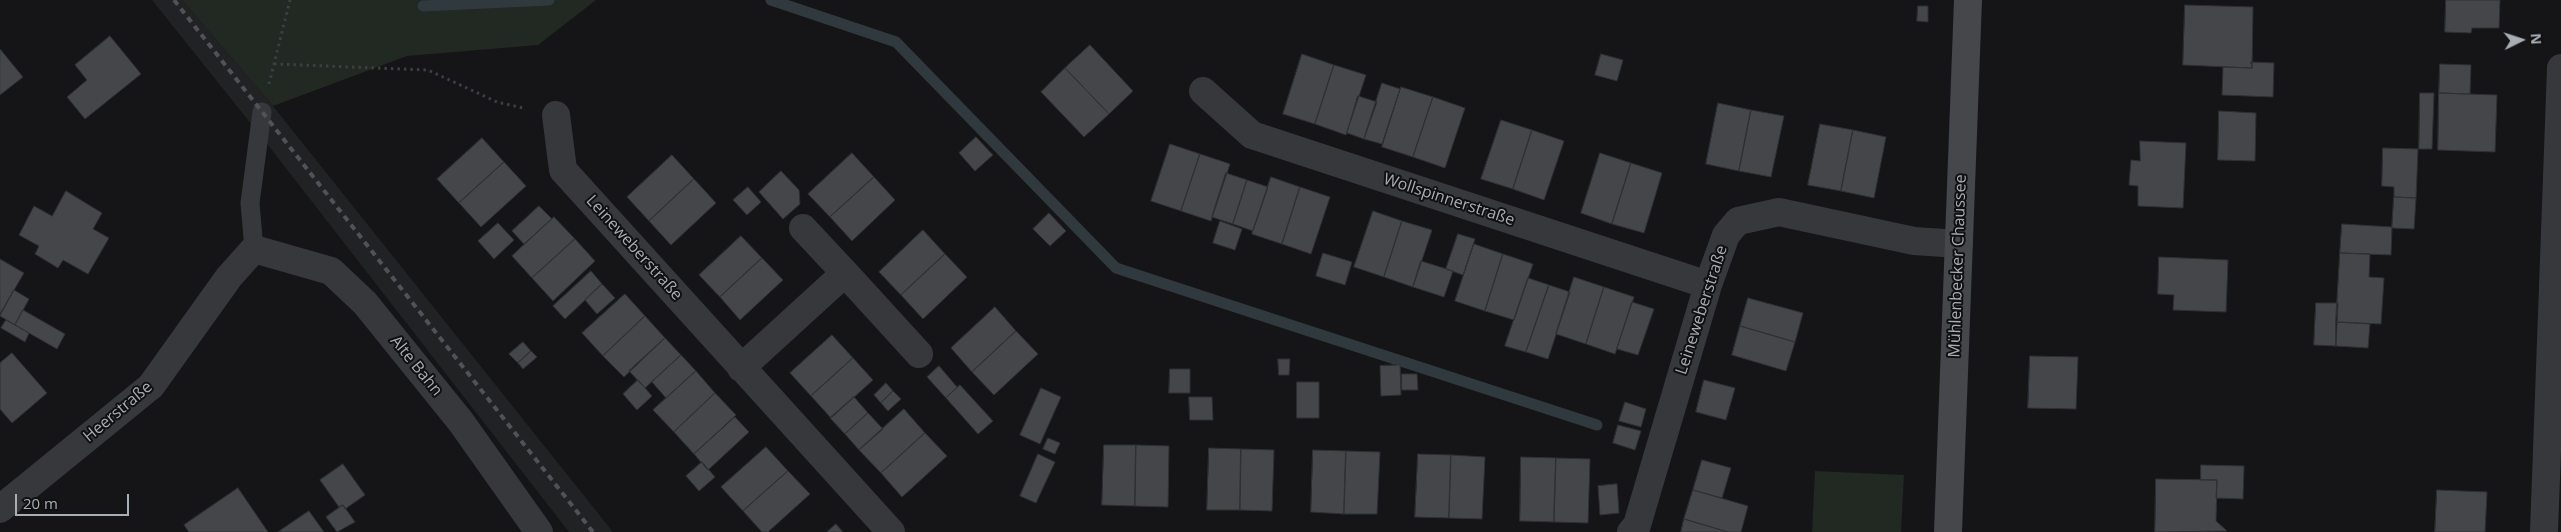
<!DOCTYPE html>
<html>
<head>
<meta charset="utf-8">
<style>
	body { margin:0 }
	#map { position:relative; width:2561px; height:532px; overflow:hidden; background:#151517; font-family:"Open Sans",sans-serif }
	canvas { display:block }
	.north { position:absolute; left:2496px; top:15px; width:50px; height:50px; -webkit-text-stroke:4px #101012; paint-order:stroke; rotate:86deg; font-size:14px; font-weight:700; line-height:20px; text-align:center; color:#a9aeb5 }
	.north::after { content:''; display:block; margin:auto; width:18px; height:22px; background:#a9aeb5; clip-path:polygon(50% 0,100% 100%,50% 72%,0 100%) }
	.scale { position:absolute; left:15px; top:494px; width:114px; height:22px; box-sizing:border-box; border:2px solid #a9aeb5; border-top:0; padding-left:6px; font-size:15px; line-height:18px; white-space:nowrap; color:#a9aeb5; -webkit-text-stroke:4px #101012; paint-order:stroke }
</style>
</head>
<body>
<div id="map">
<canvas width="2561" height="532"></canvas>
<div class="north">N</div>
<div class="scale">20 m</div>
</div>
<script>
const c = document.querySelector('canvas').getContext('2d');
c.lineJoin = 'round';
function fill(path, color) { c.fillStyle = color; c.fill(path, 'evenodd'); }
function strokePath(path, color, width, dash) { c.strokeStyle = color; c.lineWidth = width; c.lineCap = dash ? 'butt' : 'round'; c.setLineDash(dash || []); c.stroke(path); }
function label(font, color, halo, rows, align = 'center') {
  c.font = font + ' "Open Sans",sans-serif'; c.lineWidth = 4; c.setLineDash([]); c.textBaseline = 'middle'; c.strokeStyle = halo; c.fillStyle = color; for (const [text, x, y, turn = 0] of rows) {
    c.save(); c.translate(x, y); c.rotate((+turn || 0) * Math.PI / 180); c.textAlign = isNaN(turn) ? turn : align; if (halo) c.strokeText(text, 0, 0); c.fillText(text, 0, 0); c.restore();
  }
}
const built = new Path2D(`
	M152,0H182L273,106L613,532H569L264,140Z`);
const green = new Path2D(`
	M182,0H596L538,45L407,56L273,106Z
	M1815,471L1904,475L1901,532H1812Z`);
const stream = new Path2D(`
	M771,0L896,42L1116,268L1597,425
	M423,6L549,0`);
const building = new Path2D(`
	M2446,0H2500L2499,28H2472L2471,33L2445,32Z
	M2185,5L2253,7L2252,68L2183,65Z
	M1918,6H1928V22L1917,21Z
	M110,36L141,74L85,119L67,97L87,80L75,65Z
	M1090,45L1133,91L1109,114L1065,68Z
	M0,49L23,77L0,95Z
	M1302,54L1334,65L1315,124L1283,114Z
	M1601,54L1623,60L1617,81L1595,75Z
	M2251,62L2274,63L2273,97L2222,95L2223,67L2252,68Z
	M2440,64L2471,65L2470,94L2439,93Z
	M1334,65L1366,75L1346,135L1315,124Z
	M1065,68L1109,114L1084,137L1041,92Z
	M1382,83L1400,89L1382,144L1364,139Z
	M1401,87L1433,97L1413,157L1382,147Z
	M2420,93H2434L2432,149H2419Z
	M2439,93L2497,95L2495,152L2438,150Z
	M1358,96L1377,102L1364,139L1347,133Z
	M1433,97L1465,108L1445,168L1413,157Z
	M1718,103L1751,110L1739,171L1706,164Z
	M1751,110L1784,116L1771,177L1739,171Z
	M2219,111L2256,113L2255,161L2218,160Z
	M1501,120L1532,130L1513,189L1481,179Z
	M1820,124L1853,130L1841,191L1808,185Z
	M1532,130L1564,141L1544,200L1513,189Z
	M1853,130L1886,137L1874,198L1841,191Z
	M976,137L993,155L975,171L959,153Z
	M482,138L504,162L459,203L437,179Z
	M2140,141L2186,143L2183,208L2138,206V186L2129,185L2131,160L2140,161Z
	M1170,144L1200,154L1181,211L1151,201Z
	M2383,148L2418,149L2416,198L2394,197V187L2382,186Z
	M852,153L874,177L830,217L808,194Z
	M1600,153L1631,163L1612,224L1581,213Z
	M1200,154L1230,164L1211,221L1181,211Z
	M672,155L694,179L649,221L627,197Z
	M504,162L526,186L481,227L459,203Z
	M1631,163L1662,173L1644,233L1612,224Z
	M781,171L799,190L800,204L783,219L759,192Z
	M1226,173L1247,180L1233,224L1212,217Z
	M874,177L895,200L852,241L830,217Z
	M1271,177L1300,187L1282,244L1252,234Z
	M694,179L716,203L671,245L649,221Z
	M1247,180L1268,187L1253,231L1233,224Z
	M748,187L761,202L747,215L733,200Z
	M1300,187L1330,197L1311,254L1282,244Z
	M66,191L102,213L93,229L109,238L88,274L63,260L58,268L35,254L39,246L19,235L34,206L52,216Z
	M2394,197L2416,198L2414,229L2392,228Z
	M539,206L552,219L524,244L512,231Z
	M1373,211L1402,221L1384,277L1354,267Z
	M1049,213L1066,231L1050,246L1033,229Z
	M554,217L575,239L532,278L512,256Z
	M1220,221L1242,229L1235,250L1213,243Z
	M1402,221L1432,230L1413,287L1384,277Z
	M498,223L514,240L494,259L478,241Z
	M2342,224L2392,227L2391,255L2340,253Z
	M923,230L945,254L901,295L879,272Z
	M1458,234L1475,239L1463,275L1446,269Z
	M741,236L762,258L720,297L699,275Z
	M575,239L595,261L553,301L532,278Z
	M1474,244L1503,254L1485,311L1455,301Z
	M1323,253L1352,262L1345,285L1316,276Z
	M2340,253L2370,254L2369,277L2384,278L2381,324L2336,322Z
	M945,254L967,277L923,319L901,295Z
	M1503,254L1533,264L1514,320L1485,311Z
	M2159,257L2228,260L2226,312L2173,310L2174,295L2158,294Z
	M762,258L783,280L740,320L720,297Z
	M0,259L24,273L0,314Z
	M1421,261L1453,271L1444,297L1413,287Z
	M591,271L602,284L565,319L553,306Z
	M1574,277L1604,287L1586,344L1556,334Z
	M1528,278L1549,285L1526,352L1505,346Z
	M602,284L615,298L597,314L585,300Z
	M1549,285L1570,292L1548,359L1526,352Z
	M1604,287L1634,297L1615,354L1586,344Z
	M14,290L29,299L15,325L0,316Z
	M625,294L645,316L603,356L582,333Z
	M1748,298L1803,313L1795,342L1740,326Z
	M1632,302L1654,309L1638,355L1617,349Z
	M2316,303H2338L2336,346L2314,345Z
	M995,307L1016,331L972,372L951,348Z
	M23,310L65,334L57,349L15,325Z
	M645,316L665,338L624,377L603,356Z
	M6,320L29,333L25,342L1,328Z
	M2336,322L2370,324L2368,348L2336,346Z
	M1740,326L1795,342L1786,371L1732,355Z
	M1016,331L1038,354L994,395L972,372Z
	M832,335L853,358L811,396L790,373Z
	M665,338L681,355L645,388L629,371Z
	M523,342L531,351L518,363L509,354Z
	M531,351L537,357L523,369L518,363Z
	M12,353L47,393L12,423L0,409V363Z
	M681,355L696,371L666,398L652,382Z
	M2030,356L2078,357L2076,409L2028,408Z
	M853,358L873,380L831,418L811,396Z
	M1278,359H1290L1289,375H1279Z
	M1400,365L1401,395L1381,396L1380,366Z
	M939,366L957,387L946,398L927,377Z
	M1170,369H1190V393H1169Z
	M696,371L715,393L674,432L653,410Z
	M1402,374H1417L1418,390H1402Z
	M638,380L652,396L637,410L623,394Z
	M1704,380L1735,388L1726,420L1696,412Z
	M1297,382H1319V418H1297Z
	M886,383L893,391L881,403L874,395Z
	M960,385L993,421L978,434L946,398Z
	M1041,388L1061,397L1040,444L1020,435Z
	M893,391L901,399L888,411L881,403Z
	M715,393L736,415L694,454L674,432Z
	M854,397L868,413L845,434L830,418Z
	M1189,397H1212L1213,420H1190Z
	M1625,402L1646,409L1641,427L1619,421Z
	M904,409L925,433L881,473L859,450Z
	M868,413L883,429L859,450L845,434Z
	M735,417L749,432L708,470L694,454Z
	M1618,425L1641,431L1635,450L1613,443Z
	M925,433L947,456L902,497L881,473Z
	M1048,438L1060,443L1055,454L1043,449Z
	M1104,445H1136L1135,506L1102,505Z
	M1136,445L1169,446L1168,507L1135,506Z
	M766,447L788,471L743,511L721,487Z
	M1209,448L1241,449L1240,510H1207Z
	M1241,449L1274,450L1272,511L1240,510Z
	M1313,450L1346,451L1344,514L1311,512Z
	M1346,451L1380,452L1377,514H1344Z
	M1038,454L1055,462L1036,503L1020,496Z
	M1418,454L1451,455L1449,518L1415,517Z
	M1451,455L1485,457L1482,519L1449,518Z
	M1521,457L1556,458L1554,522L1520,521Z
	M1556,458L1590,459L1588,523L1554,522Z
	M1702,460L1731,468L1722,498L1693,490Z
	M702,462L715,477L699,491L686,476Z
	M343,464L365,495L345,509L343,505L339,507L320,480Z
	M2201,465L2244,466L2243,499L2216,498L2217,480H2201Z
	M788,471L810,494L768,532H762L743,511Z
	M2156,479L2217,480L2216,521L2227,531L2155,532Z
	M1617,484L1619,513L1600,515L1598,486Z
	M238,488L268,532H189L184,525Z
	M1693,490L1748,506L1741,532H1728L1684,519Z
	M2437,490L2487,492L2485,532H2435Z
	M343,505L355,522L337,532L326,517Z
	M309,511L324,532H278Z
	M1684,519L1728,532H1681Z
	M836,524L843,532H827Z`);
const path = new Path2D(`
	M274,64L428,70L497,102L523,108
	M269,84L290,0`);
const service = new Path2D(`
	M254,249L250,203L262,112`);
const minor = new Path2D(`
	M1203,91L1252,135L1708,285
	M556,115L563,170L891,532
	M803,228L845,273
	M741,368L845,273L919,354
	M0,509L151,386L229,277L254,249L331,271L365,303L461,422L539,532
	M1631,532L1637,525L1708,285L1726,235L1738,221L1779,212L1914,241L1959,244
	M2544,532L2561,68`);
const secondary = new Path2D(`
	M1948,532L1968,0`);
const rail = new Path2D(`
	M174,0L593,532`);
const streetNames = [
	["Wollspinnerstraße",1449,200,18],
	["Leineweberstraße",634,248,48],
	["Mühlenbecker Chaussee",1958,266,-88],
	["Leineweberstraße",1702,310,-72],
	["Alte Bahn",416,366,51],
	["Heerstraße",118,412,-40]
];
fill(built, '#212224');
fill(green, '#222822');
strokePath(stream, '#30393e', 11);
fill(building, '#444649');
strokePath(building, '#2f3032', 1);
strokePath(path, '#3d3f42', 3, [2.5, 4]);
strokePath(service, '#37383b', 19);
strokePath(minor, '#37383b', 28);
strokePath(secondary, '#45474b', 28);
strokePath(rail, '#505256', 4, [6, 5]);
label('16px', '#a9aeb5', '#101012', streetNames);
</script>
</body>
</html>
